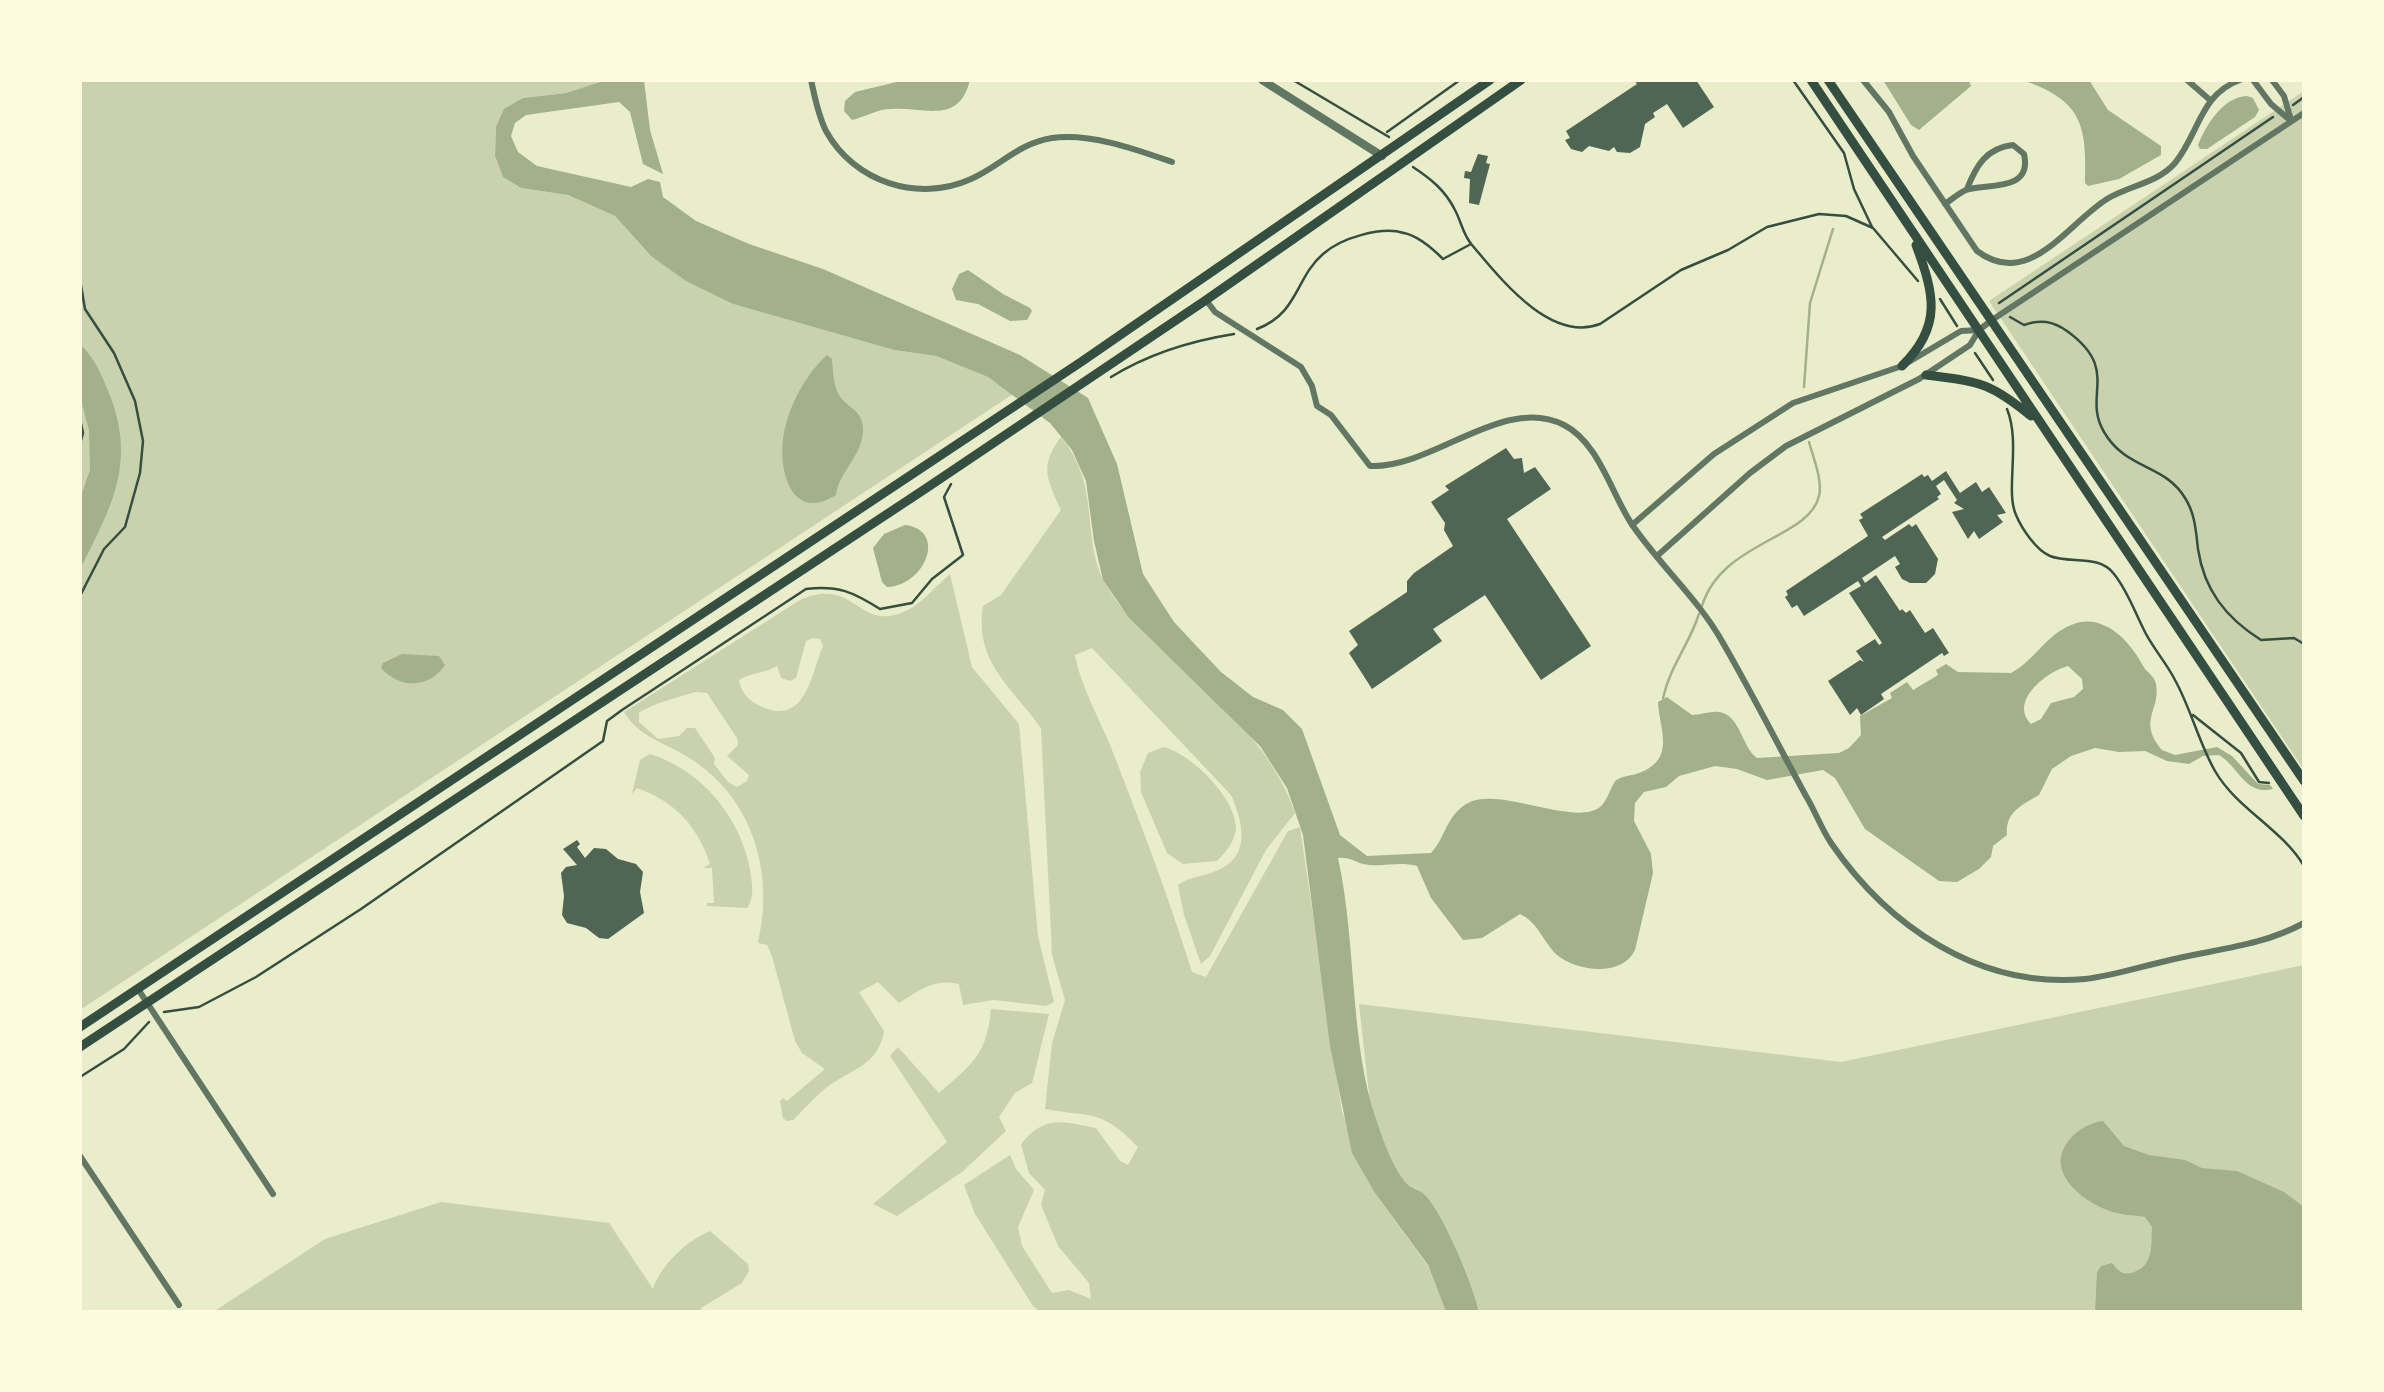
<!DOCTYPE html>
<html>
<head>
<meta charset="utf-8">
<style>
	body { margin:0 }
	#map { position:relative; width:2384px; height:1392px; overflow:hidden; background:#e9edc9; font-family:"Roboto Condensed",sans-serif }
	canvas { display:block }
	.frame { position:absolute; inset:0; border:82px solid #fefae0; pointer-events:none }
</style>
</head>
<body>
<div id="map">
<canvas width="2384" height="1392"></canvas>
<div class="frame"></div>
</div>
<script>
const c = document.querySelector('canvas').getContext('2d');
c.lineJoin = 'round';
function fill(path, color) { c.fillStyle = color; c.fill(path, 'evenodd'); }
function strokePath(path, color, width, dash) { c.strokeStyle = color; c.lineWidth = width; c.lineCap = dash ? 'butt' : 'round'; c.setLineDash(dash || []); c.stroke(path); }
const green = new Path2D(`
	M80,80H606L566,93L523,98L496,127L495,156L503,177L521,188L568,195L615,216L651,256L733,304L894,350L936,356L988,377L1013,394L80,1010Z
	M2304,91V770L1989,301Z
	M1061,437C1102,487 1080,536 1105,583C1124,617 1154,643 1183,669C1229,710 1275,754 1295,813L1266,850L1210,956L1201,964L1184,915L1178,885C1191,876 1202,877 1216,871C1252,857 1243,822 1231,795L1092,648L1075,655C1081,688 1102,723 1114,755C1142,827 1169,898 1192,972L1206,977L1288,831L1300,827L1342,1112L1375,1193L1428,1266L1446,1312H1040L1033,1306L975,1214L964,1185L1010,1155L1016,1169L1034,1190L1018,1227L1022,1246L1052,1293L1069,1290L1091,1299L1089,1283L1058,1246L1041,1205L1045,1190L1029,1173L1021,1144C1045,1115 1061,1121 1096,1128L1120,1161L1128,1165L1138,1147C1100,1108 1093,1118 1045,1109L1052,1043L1065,1000L1052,955L1041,728C1012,687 974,662 983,606L1001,595L1061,510C1047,479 1039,466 1061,437Z
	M950,574L972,667L1019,724L1038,936L1054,1002L1046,1006L994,1000L963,1005L959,984C935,978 919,990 899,1003L878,982L859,992L884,1031C879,1061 859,1067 836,1081C820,1090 806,1108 793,1120L787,1121L783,1118L780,1101L783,1098L787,1101L825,1069L802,1053L795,1041L772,956L767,945L758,943C775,871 752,795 686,756C663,742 638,736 624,712L800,600C857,575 857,635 908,610C923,602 937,585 950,574ZM813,638L820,639L823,646C810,676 806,729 758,705C747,699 741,692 739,680C751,672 764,674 777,666L781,678L790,681L796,678L806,641ZM695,692L707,693L737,738L738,745L727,756L749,775L747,781L737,787L728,782L714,764L715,758L695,728H687L679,736L658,739L639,722V713C651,704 679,697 695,692Z
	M1164,747C1191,754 1235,797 1236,827C1236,840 1226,852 1217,861L1183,864L1167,853L1141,792L1140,772L1148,753Z
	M650,754C702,770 741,818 750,870C752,883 755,898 747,908L707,906V903H714L712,868H703L710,864C698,826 674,801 637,788L632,794L640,760Z
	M2304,965V1312H1472L1372,1121L1359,1004L1841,1062Z
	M991,1009L1049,1014L1032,1083L1015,1093L999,1117L1006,1131L962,1172L897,1216L873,1204L947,1142L890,1056L898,1047L939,1093C972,1064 987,1055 991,1009Z
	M441,1202L609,1223L653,1289C660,1266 687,1240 710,1231L748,1264L749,1271L742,1283L701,1308L702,1312H213L325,1239Z`);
const water = new Path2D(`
	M606,80H644L650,130L663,174L643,164L630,112L619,102L526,115L515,123L511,136L518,152L537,166L631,187L648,179L660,182L663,197L696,221L749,244L823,269L1020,355L1088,398L1117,464L1143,574L1174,622L1221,672L1253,697L1283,710L1302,729L1340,835L1367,856L1431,853C1446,837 1446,815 1468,803C1499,786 1575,827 1600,807C1608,800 1610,788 1616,780C1625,775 1631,776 1639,773C1677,759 1659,729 1658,702L1667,697L1692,715C1700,715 1711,711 1719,712C1740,714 1742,748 1757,758L1839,753L1849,748L1861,735L1860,716L1892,698L1890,693L1907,682L1913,690L1938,675L1936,670L1946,664L1958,672L2011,673C2034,661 2046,635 2071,625C2103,611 2131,642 2143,666C2148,674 2154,675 2156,684C2161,711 2137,720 2162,750L2175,755L2217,747L2232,756L2258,784L2270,785L2273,789C2245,796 2240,768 2219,755L2203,756L2189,764L2167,761L2145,751L2119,752L2095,748L2071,756L2052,769L2039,795C2023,805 2005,811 2007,835L1993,846L1991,857L1979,869L1957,882L1939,881L1865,829L1835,778L1823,770L1767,780L1737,769L1715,766L1679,776L1666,787L1644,792L1635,803L1634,821L1651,854L1653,873L1635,950C1622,977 1578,972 1557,955C1543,942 1538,922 1520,914L1482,938L1463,940L1431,898L1417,866C1398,861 1381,868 1363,864C1353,861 1349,857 1338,858C1357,943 1349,1043 1377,1122C1383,1141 1394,1168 1406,1183C1411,1189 1420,1190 1425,1195C1444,1215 1473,1285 1479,1312H1446L1428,1265L1375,1193L1352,1153L1330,1046L1303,835L1287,788L1260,746L1129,618L1103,580L1094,541L1086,481L1072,450L1050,423L988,377L936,356L894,350L733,304L686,281L651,256L615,216L568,195L521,188L503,177L495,156L496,127L504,109L523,98L566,93ZM2068,666L2082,679L2083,689L2074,697L2051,703L2041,719L2031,724C2009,701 2046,672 2068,666Z
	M905,80H970C959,125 925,107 891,109C877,109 865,117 852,120L844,111L845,101L855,92Z
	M1883,80L1969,81L1971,86L1919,130L1911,125Z
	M2022,80H2089L2108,110L2161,146V155L2119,179L2088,186L2085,183C2087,125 2082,100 2022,80Z
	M2247,96L2253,98L2259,110L2255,117L2207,149H2200L2198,145C2206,125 2223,97 2247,96Z
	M968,270L1003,294L1030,308L1032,311L1027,320L1010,321L978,304L956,300L952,289L959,274Z
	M80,344C97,361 102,376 111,398C136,466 110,509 80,570V499L90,470L89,430L80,396Z
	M827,355L832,359C833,369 833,382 837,391C844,408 863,408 863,429C863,456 839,471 836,495C789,525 776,464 785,428C791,402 807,373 827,355Z
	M905,525C948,530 925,586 887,587L882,582L873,548L884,534Z
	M402,654L439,656L445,665C429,689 400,689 381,668L383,663Z
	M2103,1121L2124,1146L2149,1155L2185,1160L2202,1168L2237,1171L2284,1192L2304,1207V1312H2095L2097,1272L2101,1266L2112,1263C2119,1272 2123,1276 2134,1272C2154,1265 2151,1245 2152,1227L2145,1217C2137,1215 2130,1216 2122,1214C2094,1210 2046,1178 2065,1146C2073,1132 2088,1123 2103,1121Z`);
const stream = new Path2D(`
	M1804,387L1810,303L1833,229
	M1702,606C1722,541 1809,539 1819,496C1823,481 1813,457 1809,442
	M1663,698C1671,664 1689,645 1699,614`);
const building = new Path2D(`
	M1634,80H1696L1714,107L1683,128L1667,104L1653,113L1655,117L1645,124L1640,147L1630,153L1617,152L1614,147L1609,151L1589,146L1582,152L1571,149L1565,140L1570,138L1566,131L1637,84Z
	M1478,154L1488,156L1486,163L1490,164L1479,205L1469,203L1470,179L1464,178L1465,171L1471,172Z
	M1506,448L1514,459L1522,458L1524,473L1535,467L1551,489L1507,519L1591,646L1541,680L1485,595L1433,629L1442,641L1372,689L1349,653L1358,645L1349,631L1407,592V581L1414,573L1453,546L1444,530L1445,523L1431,502L1449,490L1445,486Z
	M1946,471L1960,493L1976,482L1982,492L1989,487L2006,513L1997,515L2003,522L1979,539L1974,531L1968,539L1952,512L1964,509L1954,503L1957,500L1944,480L1936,486L1941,494L1937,497L1939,499L1882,537L1885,540L1909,524L1912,527L1916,524L1938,559L1935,574L1926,583H1910L1902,579L1895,567L1900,564L1895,556L1862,578L1865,583L1876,575L1900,611L1902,609L1906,613L1910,610L1925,633L1933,628L1949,653L1944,656L1942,653L1881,694L1884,699L1861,715L1857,708L1850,715L1828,681L1860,660L1864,662L1856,651L1875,639L1879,645L1882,643L1849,593L1861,586L1858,581L1804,616L1797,605L1792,608L1785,597L1788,595L1786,591L1868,536L1859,520L1863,518L1860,514L1922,474L1924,477L1928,475L1932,481Z
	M577,840L580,844L577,847L585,858L594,848L606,849L618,859L636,864L643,872L640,892L644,913L608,939L599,938L586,928L567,923L562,915L564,896L561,873L566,867L577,865L563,849Z`);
const path = new Path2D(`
	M1293,80L1389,137
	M1793,80L1844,153L1854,189L1872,227
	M2293,105L2304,97
	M1387,132L1460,80
	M1413,167C1431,179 1445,190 1455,210C1461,221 1463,235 1472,245C1500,278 1550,343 1600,324L1681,270L1728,250L1767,227L1819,214L1846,216L1873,228L1918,281
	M80,280L85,309L114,353L135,401L143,441L140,473L125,527L104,549L80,596
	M1940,299L1957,326
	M1999,303L2273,117
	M2010,317L2024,325C2040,319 2053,321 2067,331C2121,370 2082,395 2104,432C2126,470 2165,464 2185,498C2195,513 2196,532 2198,549C2204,590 2226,618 2261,640L2294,638L2304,644
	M1257,329C1299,313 1295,278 1323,254C1341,238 1381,226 1404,233C1419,236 1433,249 1443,259L1471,244
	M1975,353L1993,380
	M1111,377C1150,353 1190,341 1234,334
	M2007,409C2021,443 2005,491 2016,515C2022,529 2036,550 2050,556C2070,564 2099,554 2114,574C2127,590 2134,610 2143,628C2151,646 2166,662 2175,680C2191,709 2199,743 2215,771C2237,809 2281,828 2304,866
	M80,419L83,433L80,444
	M2193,715L2241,753L2259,782L2269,783
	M164,1012L199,1007L256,977L361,909L603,741L607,721L622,710L806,589C838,585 853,592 880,609L912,603L932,579L963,555L944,497L951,484
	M80,1077L124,1049L149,1022`);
const minor = new Path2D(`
	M811,80C815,98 818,115 826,131C854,182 918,203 971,179C1000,166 1019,143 1052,138C1091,133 1135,149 1172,162
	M1863,80L1889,112L1913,156L1977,251C2029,290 2067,224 2107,199C2128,186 2158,183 2175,163C2199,134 2200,94 2240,80
	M2187,80L2210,100
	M2253,80L2271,104L2291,121
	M2272,80L2284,96L2291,120
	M1945,204C1951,200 1959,193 1966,190C1985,183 2033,193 2024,154L2013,145C1986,148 1976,166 1967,189
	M1206,300L1215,312L1301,367L1312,386L1317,406L1331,415L1370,466C1433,469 1503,394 1564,425C1598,442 1611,492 1631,523C1659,565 1698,598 1723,643C1752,693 1778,745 1806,796C1815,811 1821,828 1831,843C1888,926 1979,989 2085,979C2112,976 2139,967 2166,961C2214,949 2260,947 2304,923
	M1632,525L1714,454L1793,403L1902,366L1961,331L1978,330
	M1657,556L1750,473L1786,446L1919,379L1970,345L1979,330L1992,320L2304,113
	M138,989L273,1194
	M80,1156L179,1305`);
const tertiary = new Path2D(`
	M1262,80L1382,156`);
const secondary = new Path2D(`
	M1811,80L2304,816
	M1828,80L2304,781
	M1902,366C1943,326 1934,293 1916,245
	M1926,375C1979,382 1988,381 2031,416
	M80,1027L1081,362L1490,80
	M80,1047L925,489L1206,300L1521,80`);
fill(green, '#cad2ad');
fill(water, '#a3b18a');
strokePath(stream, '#a3b18a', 2.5);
fill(building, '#4f6655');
strokePath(path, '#344e41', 2.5);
strokePath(minor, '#617663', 6);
strokePath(tertiary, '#617663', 8);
strokePath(secondary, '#344e41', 9);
</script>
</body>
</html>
